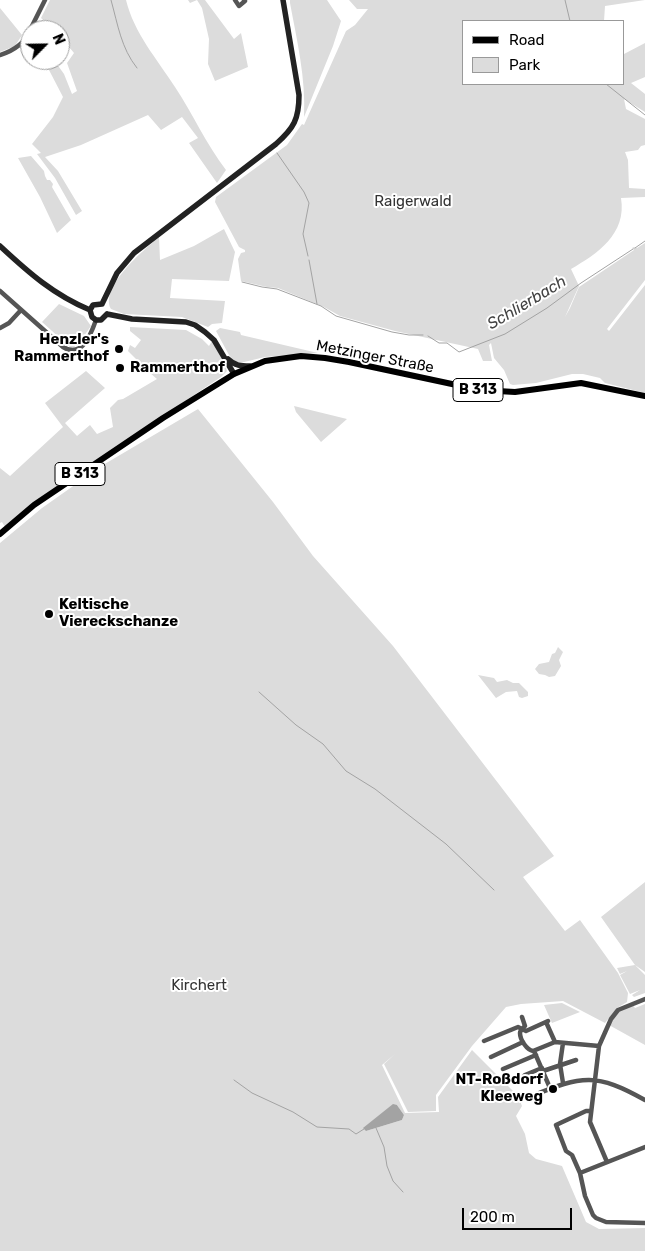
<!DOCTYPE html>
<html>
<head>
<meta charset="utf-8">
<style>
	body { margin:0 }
	#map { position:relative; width:645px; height:1251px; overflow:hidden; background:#fff; font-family:Rubik,sans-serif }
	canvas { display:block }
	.legend { position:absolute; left:462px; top:20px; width:162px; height:65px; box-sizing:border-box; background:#fff; border:1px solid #999; margin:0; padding:6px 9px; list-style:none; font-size:15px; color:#000 }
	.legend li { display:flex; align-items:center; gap:10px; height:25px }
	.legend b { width:25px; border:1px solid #999 }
	.north { position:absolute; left:20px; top:20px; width:50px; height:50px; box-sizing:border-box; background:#fff; border:1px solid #999; border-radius:50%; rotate:67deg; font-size:14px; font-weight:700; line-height:20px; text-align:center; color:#000 }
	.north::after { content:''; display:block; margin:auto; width:18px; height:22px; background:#000; clip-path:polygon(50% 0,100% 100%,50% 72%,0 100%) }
	.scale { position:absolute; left:462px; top:1208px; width:110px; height:22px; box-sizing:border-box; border:2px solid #000; border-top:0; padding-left:6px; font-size:15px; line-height:18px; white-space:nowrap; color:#000; -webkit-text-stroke:4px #fff; paint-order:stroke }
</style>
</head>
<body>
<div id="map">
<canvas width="645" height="1251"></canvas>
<ul class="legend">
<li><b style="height:6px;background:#000"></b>Road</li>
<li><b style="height:14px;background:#dcdcdc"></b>Park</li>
</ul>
<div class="north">N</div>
<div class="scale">200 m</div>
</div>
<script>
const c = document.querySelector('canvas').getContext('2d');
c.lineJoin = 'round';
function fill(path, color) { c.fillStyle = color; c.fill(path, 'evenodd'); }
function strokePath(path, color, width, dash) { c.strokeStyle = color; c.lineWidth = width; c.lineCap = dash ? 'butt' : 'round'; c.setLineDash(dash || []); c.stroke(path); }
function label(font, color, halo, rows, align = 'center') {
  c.font = font + ' Rubik,sans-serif'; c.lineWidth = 4; c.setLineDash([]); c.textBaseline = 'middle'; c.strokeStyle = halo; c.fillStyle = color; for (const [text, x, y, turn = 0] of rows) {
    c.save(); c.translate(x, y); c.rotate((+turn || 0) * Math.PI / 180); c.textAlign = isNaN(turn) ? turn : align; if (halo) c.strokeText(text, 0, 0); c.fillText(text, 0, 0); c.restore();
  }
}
const green = new Path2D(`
	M50,0H126C134,33 157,59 175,87C193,114 206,144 226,170L217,183L189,143L198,138L182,117L161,130L148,115L81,145L45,157L58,171L82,211L76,215L55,178L37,154L41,153L32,144L53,117L63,97L49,70L40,60H54L64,74L72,94L77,91L67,63L74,53L60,36V30H54L41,18Z
	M188,0H205L234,39L241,33L248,67L215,81L208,64L209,39L202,8L197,0L190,3Z
	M290,0H327L341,21L333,46L304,117C306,78 297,41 290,3Z
	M349,0H645L605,6L604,21H464V84H624V54L645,43V77L631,83L645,94V112L624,99L626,109L645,119V145L641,146L638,150L625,152L628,160L629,188L645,189V197L621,198C627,234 597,254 571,269L579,286L565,317L570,308L579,287L634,250L632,248L634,247L637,248L645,243V280L607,329L609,331L645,285V393L605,383L600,378L583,374H572L536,383L513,385L510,384L504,370L494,358L491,343L489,345L492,361H483L478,349L395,331L340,316L324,307L278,288L267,287L241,281L238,259L241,253L245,252V250L239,247L215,202L216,197L287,145L302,124L304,125L346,31L355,25L368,9H357Z
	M0,8L22,35L15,46L0,52Z
	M31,156L44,171L45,176L47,180H50L53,184L52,187L71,220L57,233L40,197L18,158Z
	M224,229L235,252L229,281L172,279L170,298L225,301L222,323L212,324L208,327L182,317L124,314L111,309C99,287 144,250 159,237L160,260L194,246Z
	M59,304L84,316L91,326L79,343L73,348H71L42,322Z
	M130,327L186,330L202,339L209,346L212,341L223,360L227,371L221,377L37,500L5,527L2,522L0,523V468L10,476L63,427L45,403L86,371L105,388L65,423L77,436L90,425L97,434L113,427L110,408L118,400L123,399L157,379L135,360L136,359L128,351L130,345L135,348L141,340L130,331Z
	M220,328L240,332L241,335L318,353L265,357L240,363L235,362L229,355L216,331Z
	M294,406L347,419L321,442L296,412Z
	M198,409L273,502L313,556L393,646L554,856L523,877L565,931L580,920L618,973L628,993L627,1002L617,1008L605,1023L563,1001L521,1004L506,1007L472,1046L436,1095V1111L408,1112L384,1064L395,1054L382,1065L405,1113L439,1112L438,1097L472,1050L518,1096L522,1106L516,1116L525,1134L529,1153L536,1159L562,1166L586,1222L599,1229L645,1228V1251H0V543L42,508L103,465ZM397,1105L404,1115L402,1120L366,1131Z
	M558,647L563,652L559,660L561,666L555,676L549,677L545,675L539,674L535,669L539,664L549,662L552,654L555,653Z
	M478,675L494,678L497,682L507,680L513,683H519L528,692V696L522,698L519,697L517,691L506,692L496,698Z
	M645,882V972L635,965L601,917Z
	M635,965L645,975V993L634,997L632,995L640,990L630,994L620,975L627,971L620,974L617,968Z
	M562,1003L580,1012L552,1023L544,1005Z
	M632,1004L635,1008L645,1004V1045L609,1025L619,1011Z`);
const water = new Path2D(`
	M393,1104L397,1105L404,1115L402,1120L366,1131L363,1128Z`);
const stream = new Path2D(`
	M111,0C118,25 121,48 137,68
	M565,0L570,21
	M606,84L645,115
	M277,153L304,192L309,203L303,234L308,256
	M635,248L645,241
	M309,260L317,304
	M242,282L262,287L277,289L321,306L336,316L392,332L409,335H423
	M428,336L439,343H447L459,352L505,334L547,308L581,283L633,249
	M259,692L296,725L323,744L346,771L375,789L446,844L494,890
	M234,1080L252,1093L293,1112L317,1127L349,1129L356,1134L364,1129
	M376,1128L384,1147L387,1166L393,1181L403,1192`);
const street = new Path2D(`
	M235,0L239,6L245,1L244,0
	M30,30L45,0
	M0,55C13,51 24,44 30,31
	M0,291L63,347C82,359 91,334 96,320
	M0,328L9,323L21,310
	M522,1017L525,1026C523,1028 520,1030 520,1033C520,1040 527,1050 533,1051L555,1042L599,1046
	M546,1022L555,1042
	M484,1041L518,1027L526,1031L548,1021
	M534,1051L550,1088
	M491,1057L523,1042
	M503,1069L536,1055
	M543,1071L576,1060
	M517,1082L525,1075L542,1068
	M563,1083L560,1064L563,1043
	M532,1096C582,1075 597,1073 645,1100
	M591,1111H586L556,1125L566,1151L572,1155L580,1173L585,1196L593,1215L596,1218L606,1222L645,1223
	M607,1162L590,1122L599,1046L611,1019L618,1010L645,999
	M580,1173L645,1147`);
const secondary = new Path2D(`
	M0,246C29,273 54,295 90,310
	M102,304L117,273L134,253L276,144C294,128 299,119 299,95L283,0
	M90,310L92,317L96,320H101L107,314
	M90,310L93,305L102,304
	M107,314L132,319L186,322L195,325L205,332L214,340L234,374
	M228,359C235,366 241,366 250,366`);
const primary = new Path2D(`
	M0,534L34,505L163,418L234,374L265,361L301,356L325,358L349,362L480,390L515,392L581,383L645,396`);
const markers = [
	[119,349,5,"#000"],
	[120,368,5,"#000"],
	[49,614,5,"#000"],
	[553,1089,5,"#000"]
];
const shields = [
	[478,390,50],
	[80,474,50]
];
const shieldNames = [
	["B 313",478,390],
	["B 313",80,474]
];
const parkNames = [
	["Raigerwald",413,202],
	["Kirchert",199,986]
];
const poiNames = [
	["Henzler's",109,340],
	["Rammerthof",109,357],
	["Rammerthof",130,368,"left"],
	["Keltische",59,605,"left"],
	["Viereckschanze",59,622,"left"],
	["NT-Roßdorf",543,1080],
	["Kleeweg",543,1097]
];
const streetNames = [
	["Metzinger Straße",375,357,11]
];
const waterNames = [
	["Schlierbach",527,303,-31]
];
fill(green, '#dcdcdc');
fill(water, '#a3a3a3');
strokePath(stream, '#a3a3a3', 1);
strokePath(street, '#555', 4.5);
strokePath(secondary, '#222', 5.5);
strokePath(primary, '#000', 6);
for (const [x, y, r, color] of markers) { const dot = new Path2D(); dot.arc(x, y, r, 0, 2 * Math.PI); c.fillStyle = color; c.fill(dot); strokePath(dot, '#fff', 2); }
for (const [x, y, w] of shields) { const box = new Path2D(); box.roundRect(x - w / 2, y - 11.5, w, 23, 4); c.fillStyle = '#fff'; c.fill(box); strokePath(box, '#000', 1); }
label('bold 14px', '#000', null, shieldNames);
label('15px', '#333', '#fff', parkNames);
label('bold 15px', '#000', '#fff', poiNames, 'right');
label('15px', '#000', '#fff', streetNames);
label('italic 16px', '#444', '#fff', waterNames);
</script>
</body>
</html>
